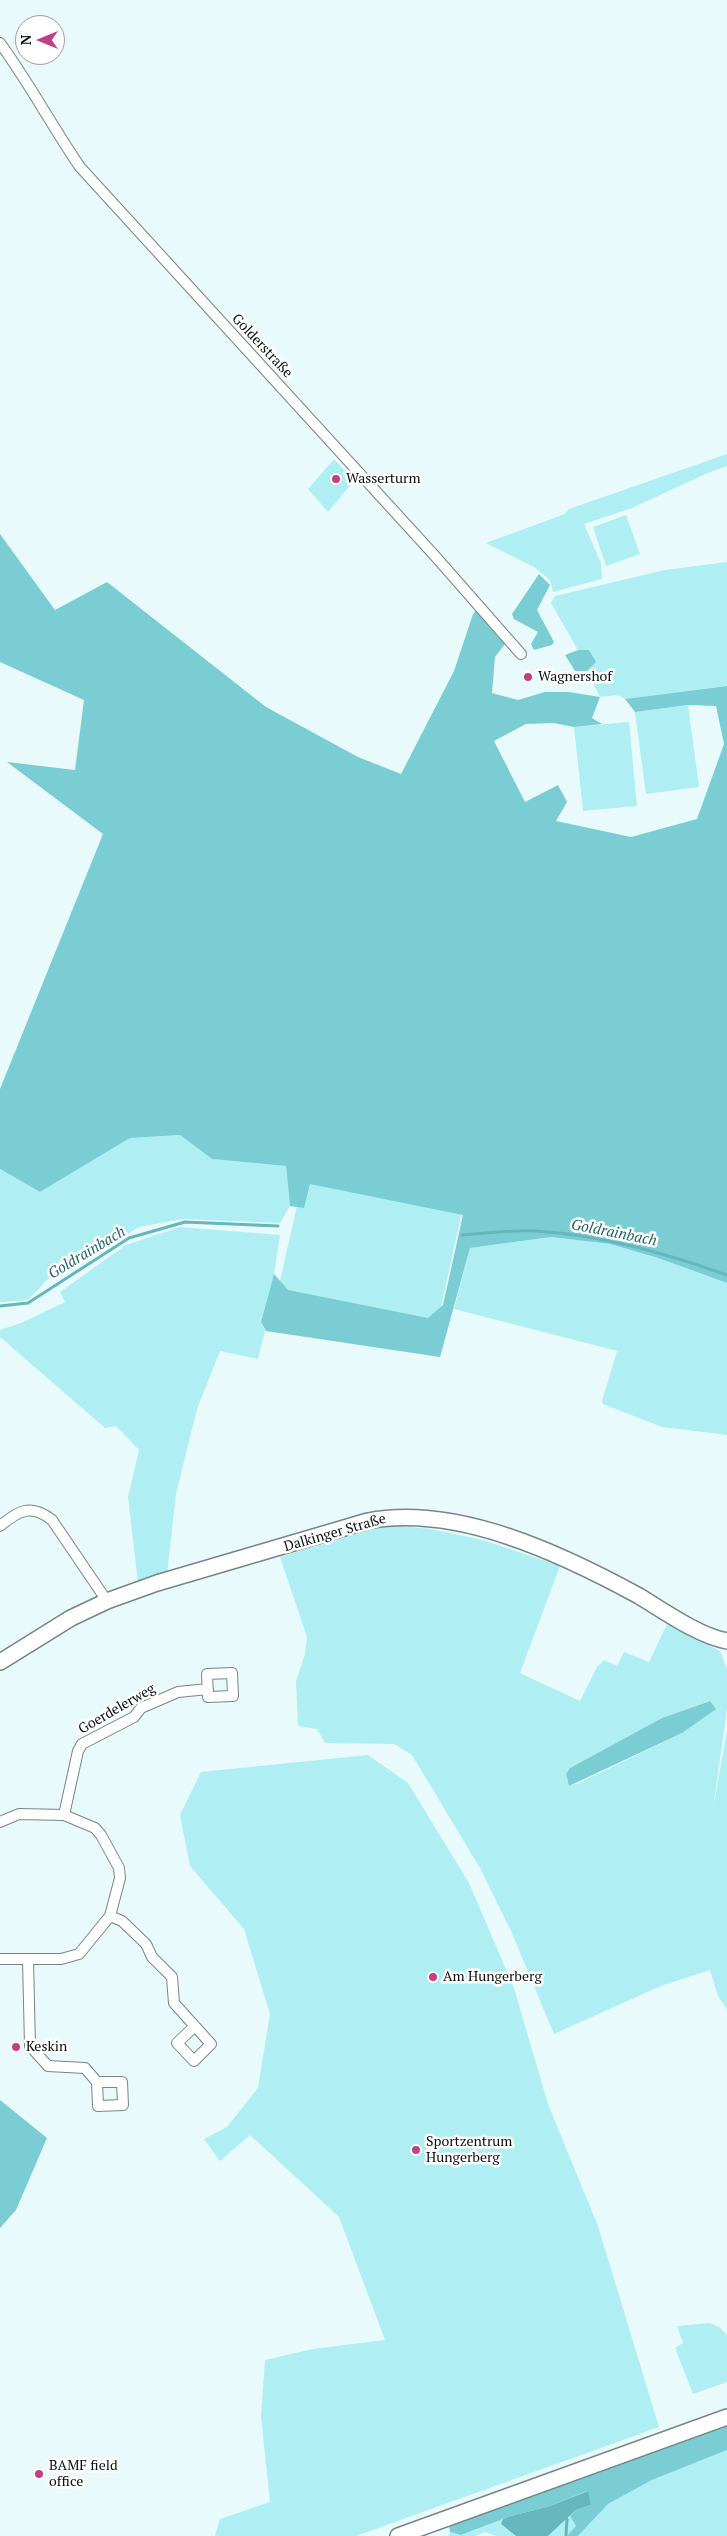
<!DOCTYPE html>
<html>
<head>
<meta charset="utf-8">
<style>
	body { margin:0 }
	#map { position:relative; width:727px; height:2536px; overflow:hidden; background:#e8fafb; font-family:"PT Serif",serif }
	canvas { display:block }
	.north { position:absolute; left:15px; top:15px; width:50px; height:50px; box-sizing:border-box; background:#fff; border:1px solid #9d9f9f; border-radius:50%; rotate:270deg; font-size:14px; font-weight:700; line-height:20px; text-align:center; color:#090f10 }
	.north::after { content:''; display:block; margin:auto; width:18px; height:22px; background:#c13f87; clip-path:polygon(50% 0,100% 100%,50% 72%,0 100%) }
</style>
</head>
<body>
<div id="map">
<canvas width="727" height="2536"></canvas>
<div class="north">N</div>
</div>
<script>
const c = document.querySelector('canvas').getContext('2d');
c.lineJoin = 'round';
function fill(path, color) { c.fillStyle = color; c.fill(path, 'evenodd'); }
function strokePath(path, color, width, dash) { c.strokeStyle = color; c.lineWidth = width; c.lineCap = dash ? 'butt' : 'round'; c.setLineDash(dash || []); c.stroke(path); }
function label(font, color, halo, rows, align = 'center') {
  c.font = font + ' "PT Serif",serif'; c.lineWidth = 5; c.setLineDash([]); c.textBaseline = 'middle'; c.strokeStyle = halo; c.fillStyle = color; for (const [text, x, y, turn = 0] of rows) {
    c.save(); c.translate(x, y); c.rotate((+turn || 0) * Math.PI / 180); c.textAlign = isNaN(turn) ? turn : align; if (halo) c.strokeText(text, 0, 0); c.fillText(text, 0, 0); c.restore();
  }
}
const green = new Path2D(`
	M727,454V466L708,473L632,508L584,524L601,563L602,579L553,592L550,580L534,567L486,543L565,514L569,509Z
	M334,459L354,481L328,512L308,489Z
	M626,515L640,554L606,566L593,527Z
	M727,562V686L625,699L618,695L600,697L587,671L595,662L589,650H578L551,603L555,596L665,570Z
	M688,705L699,787L646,794L635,712Z
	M629,722L637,806L583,811L574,727Z
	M180,1135L212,1159L286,1166L290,1206L280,1223L183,1219L139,1227L74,1267L60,1266L28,1300L0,1302V1169L40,1192L130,1138Z
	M304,1175L462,1211L434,1339L275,1303Z
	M180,1227L280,1235L274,1274L261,1322L265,1331L258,1359L220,1351L197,1409L176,1494L167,1574L138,1582L128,1497L139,1450L116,1426L105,1428L0,1337V1330L21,1323L65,1302L60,1292L126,1245Z
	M551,1237L610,1244L658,1258L727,1283V1435L662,1427L603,1404L602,1401L617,1351L454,1309L470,1248Z
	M387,1525L431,1529L483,1540L560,1566L520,1673L580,1701L597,1667L604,1660L617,1666L624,1652L649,1662L667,1624L720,1651L727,1669V1709L713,1809L727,1731V2009L718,1996L710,1970L661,1986L554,2034L511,1931L480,1868L412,1755L394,1744L325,1743L317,1729L298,1726L296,1681L305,1654L307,1637L280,1557ZM709,1701L682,1733L579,1783L569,1786L566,1775L570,1768L662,1718Z
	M368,1755L408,1783L469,1883L514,1988L548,2104L598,2226L659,2427L356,2536H215L220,2519L270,2502L261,2416L265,2360L313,2349L385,2340L339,2217L250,2135L220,2161L204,2139L227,2127L258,2088L270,2014L244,1929L190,1866L180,1815L201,1772Z
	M710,2323L719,2327L727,2335V2382L693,2394L675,2348L683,2343L677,2326Z
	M727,2450V2536H578L608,2504L652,2480Z
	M570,2516L577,2526L567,2536H548Z
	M503,2519L501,2524L516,2536H496L485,2532L476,2536H448L450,2532L462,2535Z`);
const forest = new Path2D(`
	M0,534L55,610L107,582L266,707L358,757L401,774L454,671L473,614L478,608L508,640L495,657L492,693L518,700L545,692H569L600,697L592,718L602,724L574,727L554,723L526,724L494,741L525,802L558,785L567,802L556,821L631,837L697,819L724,744L716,706L688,705L635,712L625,699L727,686V1283L658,1258L610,1244L551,1237L470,1248L440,1357L266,1331L261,1322L274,1274L288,1290L428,1318L443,1305L463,1215L310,1184L304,1208L290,1206L286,1166L212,1159L180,1135L130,1138L40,1192L0,1169V1089L103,834L7,762L75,770L84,700L0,662Z
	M539,574L550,585L537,610L554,642L552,645L534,650L531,644L538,632L514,619L512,614Z
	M578,650H589L596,662L587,671H575L565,655Z
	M710,1701L716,1709L682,1733L569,1786L566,1774L570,1768L662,1718Z
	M0,2100L47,2138L16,2210L0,2228Z
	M727,2423V2450L652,2480L608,2504L578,2536H567L576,2526L570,2516L576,2510L591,2505L587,2491L550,2506L511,2516L461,2535L450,2532L449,2524Z`);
const water = new Path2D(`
	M588,2491L591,2505L576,2510L548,2536H516L501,2524L503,2519L511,2516L550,2506Z`);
const stream = new Path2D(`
	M462,1235C486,1233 511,1230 535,1231C601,1235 665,1253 727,1275
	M0,1306L28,1303L129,1238L185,1222L278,1226
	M566,2536L567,2519`);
const street = new Path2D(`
	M0,43C29,83 52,126 80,167L435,556L521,654
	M0,1526C18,1511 31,1503 52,1520L107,1601
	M232,1673L233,1696L208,1697L207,1674Z
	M64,1815L78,1751L82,1744L134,1717L141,1708L178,1692L208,1689
	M0,1822L19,1814L64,1815L95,1828L101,1835L119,1868L120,1878L110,1916L79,1954L61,1959H0
	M110,1916L122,1921L146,1944L152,1957L172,1977L174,2003L211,2044L194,2061L177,2043L195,2026
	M28,1960L30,2046L48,2066L85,2068L97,2082L98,2106L123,2105L122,2082H97`);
const secondary = new Path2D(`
	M0,1662L71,1618L107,1601L157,1583L368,1521C457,1504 562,1554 639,1596C664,1611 699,1636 727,1641
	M398,2536L727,2417`);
const markers = [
	[336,479,5,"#c13f87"],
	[528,677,5,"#c13f87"],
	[433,1977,5,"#c13f87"],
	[16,2047,5,"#c13f87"],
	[416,2150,5,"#c13f87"],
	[39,2474,5,"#c13f87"]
];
const streetNames = [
	["Golderstraße",262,346,47],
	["Dalkinger Straße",335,1533,-16],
	["Goerdelerweg",117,1709,-30]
];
const poiNames = [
	["Wasserturm",346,479],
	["Wagnershof",538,677],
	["Am Hungerberg",443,1977],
	["Keskin",26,2047],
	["Sportzentrum",426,2142],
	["Hungerberg",426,2158],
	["BAMF field",49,2466],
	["office",49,2482]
];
const waterNames = [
	["Goldrainbach",614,1233,11],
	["Goldrainbach",87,1253,-31]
];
fill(green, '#afeef3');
fill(forest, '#7bcdd4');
fill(water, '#65b6bd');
strokePath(stream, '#65b6bd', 3);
strokePath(street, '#768688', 12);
strokePath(secondary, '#768688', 18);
strokePath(street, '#fff', 10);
strokePath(secondary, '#fff', 15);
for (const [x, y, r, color] of markers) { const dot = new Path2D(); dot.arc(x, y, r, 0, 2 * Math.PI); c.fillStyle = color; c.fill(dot); strokePath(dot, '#fff', 2); }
label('14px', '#090f10', '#fff', streetNames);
label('14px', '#090f10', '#fff', poiNames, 'left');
label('italic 15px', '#1f6368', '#fff', waterNames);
</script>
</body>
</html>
